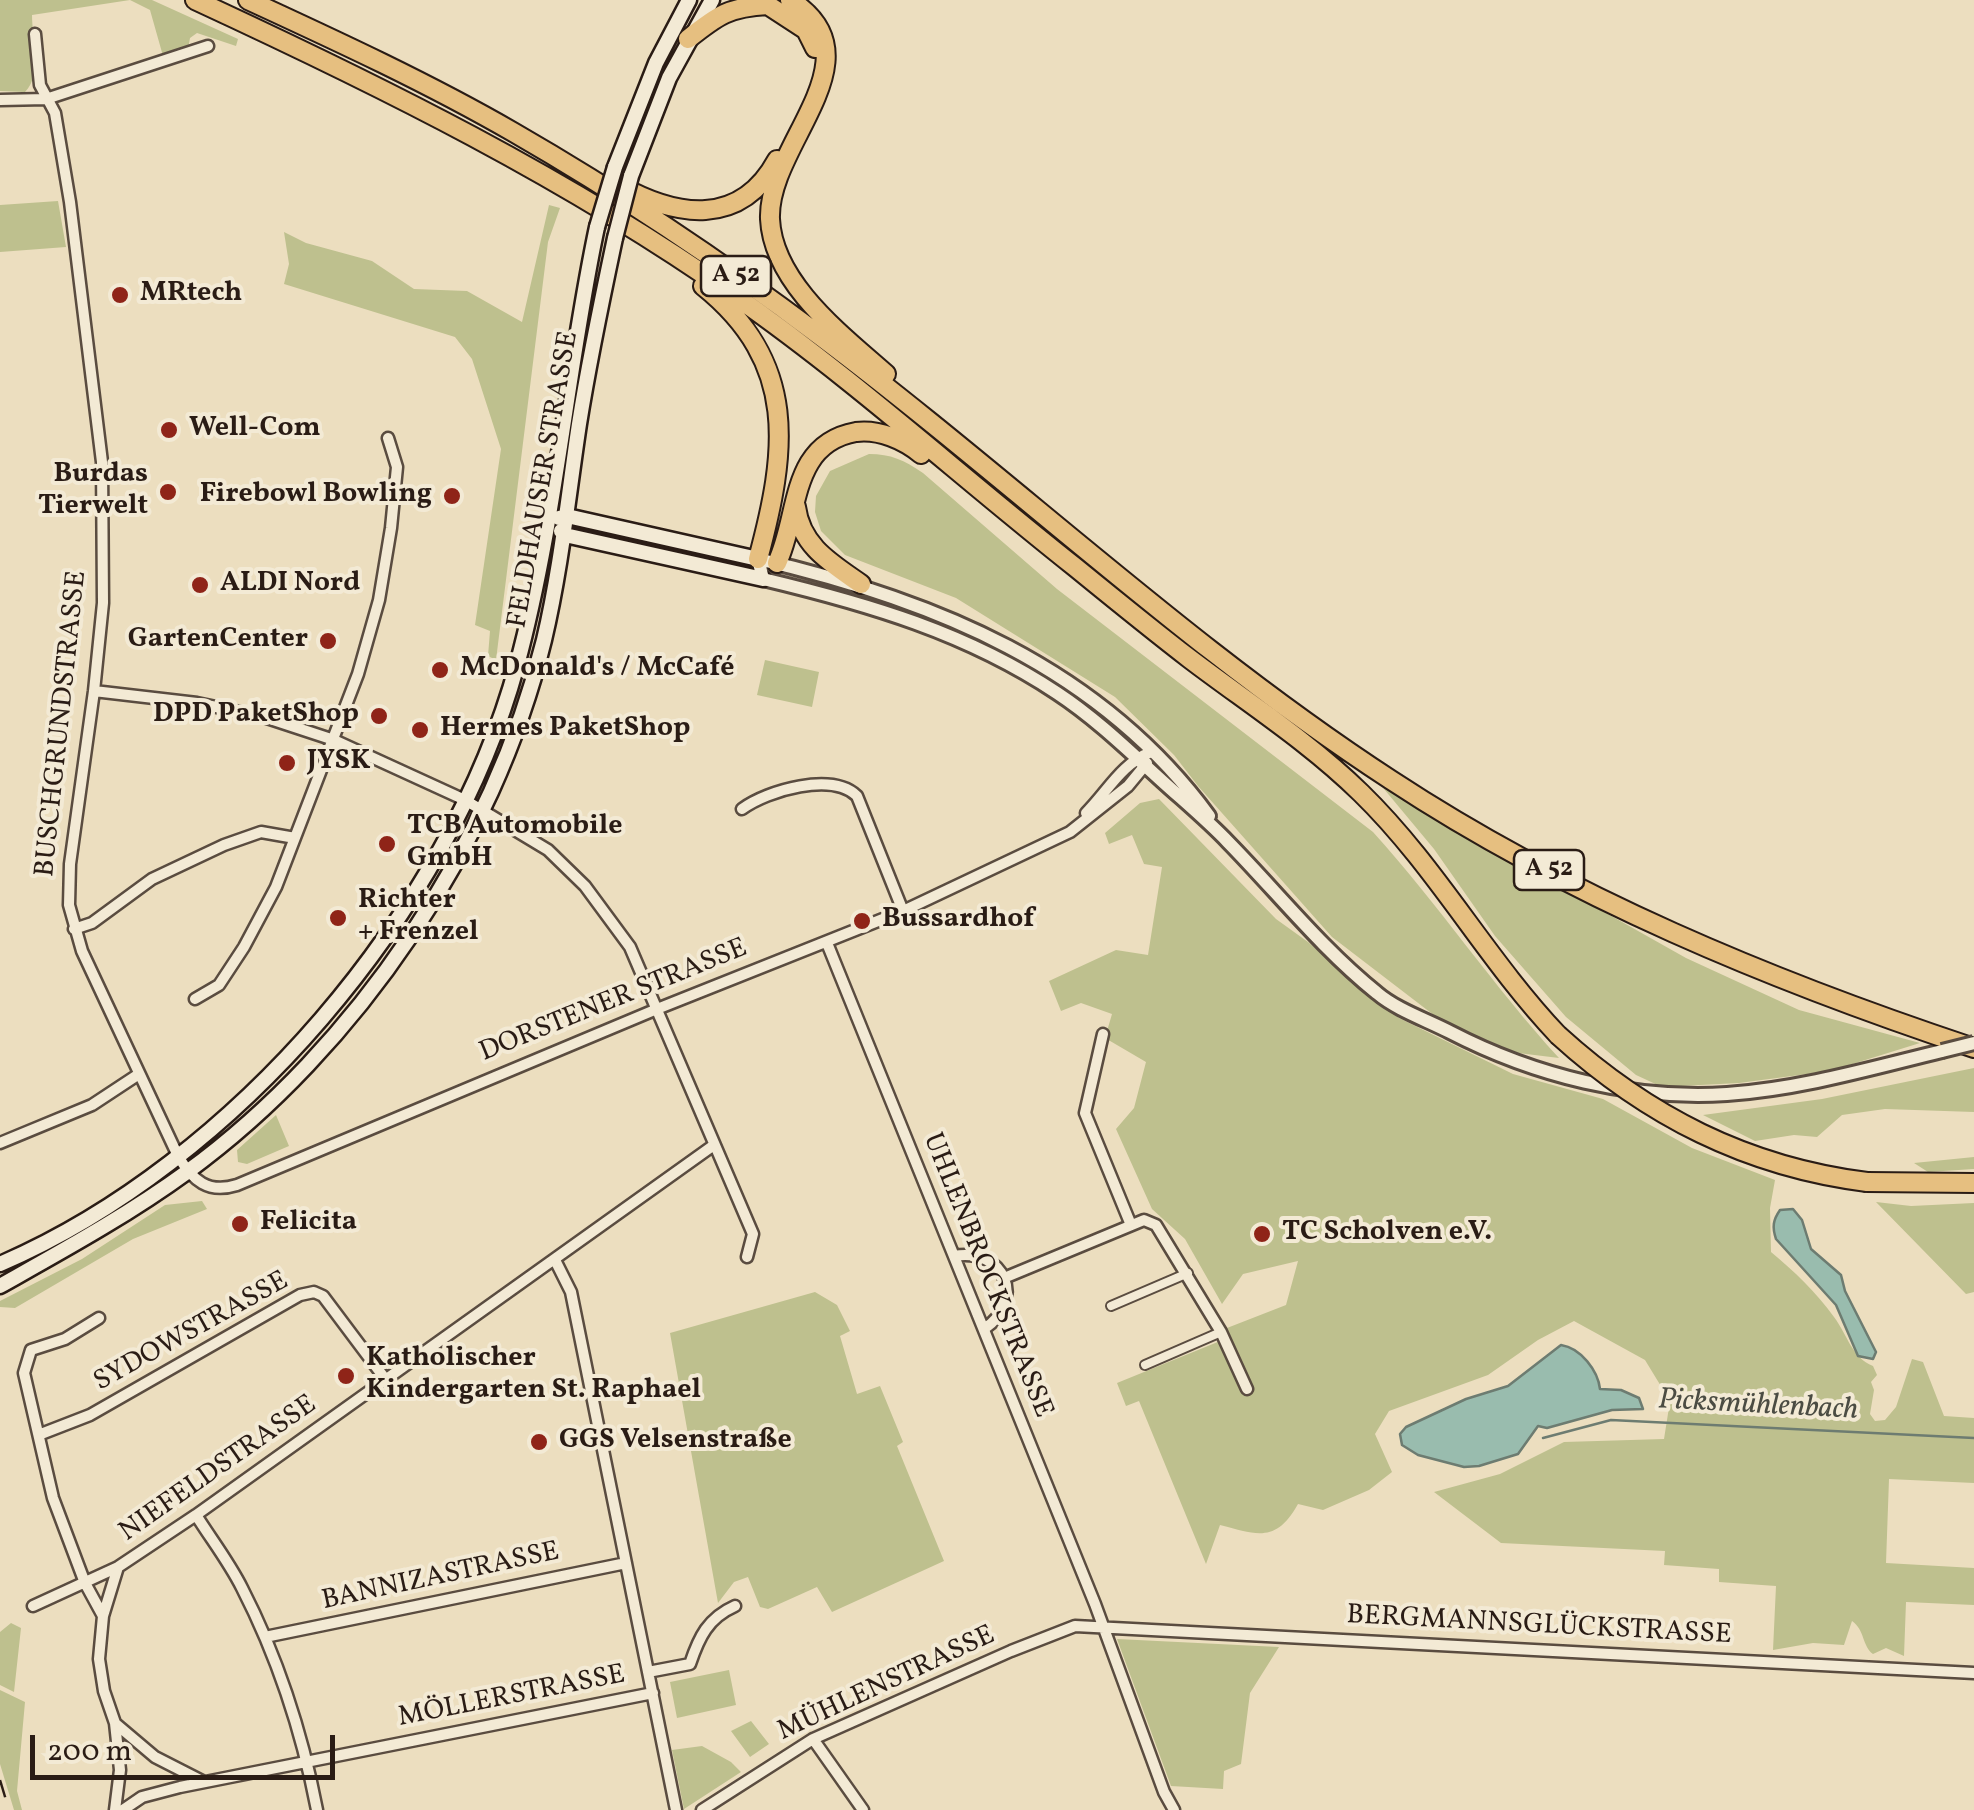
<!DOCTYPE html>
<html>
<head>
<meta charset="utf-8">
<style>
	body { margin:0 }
	#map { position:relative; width:1974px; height:1810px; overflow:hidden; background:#ecdebf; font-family:Vollkorn,serif }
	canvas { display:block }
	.scale { position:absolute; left:30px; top:1735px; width:305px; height:45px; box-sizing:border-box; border:5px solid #2a1c15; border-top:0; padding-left:12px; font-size:30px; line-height:35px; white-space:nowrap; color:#2a1c15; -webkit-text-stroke:8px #f3ead5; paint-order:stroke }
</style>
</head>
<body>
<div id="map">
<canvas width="1974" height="1810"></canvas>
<div class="scale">200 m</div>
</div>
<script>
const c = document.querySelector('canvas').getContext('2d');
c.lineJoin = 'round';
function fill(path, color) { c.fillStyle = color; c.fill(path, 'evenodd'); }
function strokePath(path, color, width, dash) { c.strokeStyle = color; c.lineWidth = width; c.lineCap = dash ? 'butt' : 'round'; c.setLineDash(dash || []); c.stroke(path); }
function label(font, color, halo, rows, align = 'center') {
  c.font = font + ' Vollkorn,serif'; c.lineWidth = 8; c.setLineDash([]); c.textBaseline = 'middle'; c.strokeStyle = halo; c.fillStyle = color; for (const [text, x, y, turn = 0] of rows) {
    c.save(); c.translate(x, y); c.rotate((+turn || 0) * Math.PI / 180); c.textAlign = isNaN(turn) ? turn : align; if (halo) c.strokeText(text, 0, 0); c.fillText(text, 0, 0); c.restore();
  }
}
const green = new Path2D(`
	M0,0H152L238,39L236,46L197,33L190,38L188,49L163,56L150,10L130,0L32,15C32,39 43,74 25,92L0,91Z
	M58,201L66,247L0,252V205Z
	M549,205L560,208L548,242L496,660L488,656L490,631L475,625L501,449L472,359L455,337L284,284L289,264L284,232L306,243L372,261L414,289L467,291L522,322Z
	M869,454C891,454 904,460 923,473L1057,589L1373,832C1439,905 1493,986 1559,1058L1510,1052L1435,1016L1332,937L1198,786L1174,755L1115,697L956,598L845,555L821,531L815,512L816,496L830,471Z
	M765,660L819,672L812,707L757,695Z
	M1379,783L1478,846L1528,869L1686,958L1799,1010L1920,1043L1830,1071L1739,1083L1662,1087L1636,1075L1566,1017L1495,936L1434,849Z
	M1159,799L1276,919L1308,942L1399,1018L1513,1074L1603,1099L1692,1148L1775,1180L1770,1208L1771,1252C1794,1271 1816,1292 1834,1317C1847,1334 1852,1358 1873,1366L1877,1375L1871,1382L1874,1390L1870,1414L1875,1421L1885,1420L1896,1407L1912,1359L1923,1362L1944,1416L1974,1418V1483L1889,1479L1886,1563L1974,1568V1605L1906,1602L1904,1656L1886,1648L1873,1654C1862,1646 1865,1630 1852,1621L1844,1645L1813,1643L1773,1650L1776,1586L1719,1582V1569L1664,1565L1665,1551L1501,1543L1434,1492L1500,1474L1564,1442L1664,1439L1670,1401L1645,1360L1574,1321L1538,1340L1488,1375L1389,1411L1375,1434L1392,1472L1369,1490L1323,1510L1298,1504C1276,1543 1258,1535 1220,1525L1206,1564L1139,1401L1126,1406L1117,1383L1230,1337L1227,1328L1286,1305L1298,1261L1243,1274L1222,1304L1185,1239L1152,1209L1116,1129L1134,1108L1146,1062L1105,1038L1112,1014L1081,1003L1061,1011L1049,981L1116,950L1148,955L1162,867L1144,864L1132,835L1109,844L1105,833L1140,803Z
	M1974,1068V1112L1885,1109L1842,1115L1817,1137L1794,1135L1755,1141L1703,1115L1822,1099Z
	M276,1115L289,1146L247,1164L238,1162L237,1150Z
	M1974,1157V1169L1928,1172L1914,1163Z
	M202,1201L207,1209L133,1239L15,1308L0,1307V1301L82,1259L165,1205Z
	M1876,1202L1911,1206L1974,1203V1292L1966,1294Z
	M815,1292L837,1305L850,1331L840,1336L857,1394L880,1386L903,1442L897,1446L944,1561L832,1612L817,1587L768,1609L760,1607L748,1577L734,1582L718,1603L670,1333Z
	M11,1623L21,1628L14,1692L0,1685V1632Z
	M1117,1639L1279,1647L1250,1693L1241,1764L1224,1771L1223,1789L1171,1786Z
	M729,1670L736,1705L677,1718L670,1682Z
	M0,1690L25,1702L17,1791L22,1810H14L0,1764Z
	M751,1721L769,1744L750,1757L731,1731Z
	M702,1746L731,1762L741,1772L684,1809L672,1750Z`);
const water = new Path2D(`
	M1793,1209L1802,1220L1811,1249L1841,1275L1845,1291L1876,1352L1873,1359L1858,1356L1836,1305L1776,1239C1772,1227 1773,1220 1780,1210Z
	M1561,1345C1581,1348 1598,1371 1600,1389L1621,1390L1639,1398L1643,1409L1612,1410L1547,1428L1538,1426L1518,1454L1479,1466L1464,1467L1418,1455L1402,1445L1400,1434L1406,1427L1466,1399L1508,1386Z`);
const stream = new Path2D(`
	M1543,1438L1611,1420L1974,1438`);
const pedestrian = new Path2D(`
	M1111,1306L1188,1273
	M1145,1365L1221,1332`);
const minor = new Path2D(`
	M35,34L40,85L55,113L70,202L102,462L103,603L94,691L70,864L69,905L82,951L178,1156C193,1181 208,1194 237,1185L657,1009L903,911L1070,832L1128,786L1147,763
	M0,100L46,99L208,46
	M94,691L197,703L264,717L334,740L465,800L548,850L585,886L630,947L753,1234L747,1257
	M742,809C768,790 832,772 857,796L903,911
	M1086,813C1108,791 1121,764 1151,752
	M74,929L92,923L152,879L224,845L261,832L295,838
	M827,943L1095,1604L1164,1792L1174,1810
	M195,999L219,985L244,947L276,887L358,674L379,600L391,528L397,467L388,438
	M1103,1034L1085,1113L1131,1225
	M0,1143L92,1105L139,1074
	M954,1256C1004,1247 1027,1300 984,1329
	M555,1260L571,1292L676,1810
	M1004,1278L1144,1220L1156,1225L1221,1332L1247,1389
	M99,1318L65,1339L31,1350L24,1373L53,1498L85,1583L103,1616L99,1659L104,1691L115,1723L120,1770L115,1810
	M41,1434L90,1415L300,1295L314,1292L323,1296L386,1380
	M196,1515C211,1539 229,1562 242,1588C278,1658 302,1732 317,1810
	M33,1606L118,1567L196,1515L714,1145
	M103,1616L118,1567
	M265,1637L626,1563
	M648,1672L690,1664C699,1637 708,1618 735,1606
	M116,1724L155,1757L204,1782
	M813,1739L863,1810
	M123,1810L142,1797L180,1787L653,1693
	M702,1810L813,1739L1011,1651L1075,1626L1974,1673`);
const tertiary = new Path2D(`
	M763,579C868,604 967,633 1057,693C1095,718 1128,750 1162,781C1184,801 1208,821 1228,842C1277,892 1322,949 1377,993C1397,1010 1427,1020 1450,1032C1535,1076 1632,1100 1727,1094C1800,1089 1872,1068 1942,1051
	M763,579L758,559C932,599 1100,667 1209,816`);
const secondary = new Path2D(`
	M615,167L656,63L689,0
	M631,176L669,78L712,0
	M559,518L567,516L758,559
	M561,531L565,535L763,579
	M0,1264C235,1163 450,911 517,665C556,521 566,373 597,227
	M0,1286C64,1250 128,1215 187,1172C357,1048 494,844 544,640C561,568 568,497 579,424C589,361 602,299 615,238`);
const motorway = new Path2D(`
	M195,0C381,86 567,178 735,296C854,379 961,477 1075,567C1113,598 1151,629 1190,659C1248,703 1309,742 1361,793C1436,866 1486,959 1558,1035
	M248,0C337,41 428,83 513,132C619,193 722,262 819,335C1012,480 1188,648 1391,780C1569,897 1772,981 1974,1048
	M760,0L806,30L815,48
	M790,0C882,58 767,144 770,219C773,283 842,335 886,374
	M688,39C718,15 729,7 768,5
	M619,185C676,217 740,228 777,160
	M703,286C799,363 787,451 758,559
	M796,507C801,546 831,563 861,584
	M777,563C800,515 789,444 856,432C879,429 904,440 921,454
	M1867,1182L1974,1183`);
const rail = new Path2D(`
	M0,1780L9,1810`);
const tertiaryBridge = new Path2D(`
	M1942,1051L1974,1043`);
const secondaryBridge = new Path2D(`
	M597,227L615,167
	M615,238L631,176`);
const motorwayBridge = new Path2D(`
	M1558,1035C1647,1116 1747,1167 1867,1182`);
const markers = [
	[120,295,10,"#8f2418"],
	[169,430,10,"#8f2418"],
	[168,492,10,"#8f2418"],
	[452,496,10,"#8f2418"],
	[200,585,10,"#8f2418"],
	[328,641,10,"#8f2418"],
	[440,670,10,"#8f2418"],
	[379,716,10,"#8f2418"],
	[420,730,10,"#8f2418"],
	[287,763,10,"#8f2418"],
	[387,844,10,"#8f2418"],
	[338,918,10,"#8f2418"],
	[862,921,10,"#8f2418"],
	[240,1224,10,"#8f2418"],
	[1262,1234,10,"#8f2418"],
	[346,1376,10,"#8f2418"],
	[539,1442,10,"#8f2418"]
];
const shields = [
	[736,276,70],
	[1549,870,70]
];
const shieldNames = [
	["A 52",736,276],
	["A 52",1549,870]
];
const poiNames = [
	["MRtech",140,295],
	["Well-Com",189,430],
	["Burdas",148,476,"right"],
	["Tierwelt",148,508,"right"],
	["Firebowl Bowling",432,496,"right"],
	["ALDI Nord",220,585],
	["GartenCenter",308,641,"right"],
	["McDonald's / McCafé",460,670],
	["DPD PaketShop",359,716,"right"],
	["Hermes PaketShop",440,730],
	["JYSK",307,763],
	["TCB Automobile",407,828],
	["GmbH",407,860],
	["Richter",358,902],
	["+ Frenzel",358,934],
	["Bussardhof",882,921],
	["Felicita",260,1224],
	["TC Scholven e.V.",1282,1234],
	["Katholischer",366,1360],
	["Kindergarten St. Raphael",366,1392],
	["GGS Velsenstraße",559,1442]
];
const streetNames = [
	["FELDHAUSER STRASSE",545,480,-80],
	["BUSCHGRUNDSTRASSE",63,724,-84],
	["DORSTENER STRASSE",614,1002,-22],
	["UHLENBROCKSTRASSE",986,1276,68],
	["SYDOWSTRASSE",192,1333,-29],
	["NIEFELDSTRASSE",219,1470,-35],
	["BANNIZASTRASSE",441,1578,-12],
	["BERGMANNSGLÜCKSTRASSE",1539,1627,3],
	["MÜHLENSTRASSE",887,1685,-25],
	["MÖLLERSTRASSE",512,1698,-11]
];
const waterNames = [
	["Picksmühlenbach",1758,1407,3]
];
fill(green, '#bec08e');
fill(water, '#99bcae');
strokePath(water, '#6d7c71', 2.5);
strokePath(stream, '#6d7c71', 2.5);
strokePath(pedestrian, '#5a4c40', 12);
strokePath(minor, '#5a4c40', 15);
strokePath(tertiary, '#5a4c40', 18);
strokePath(secondary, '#2a1c15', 19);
strokePath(motorway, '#2a1c15', 22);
strokePath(pedestrian, '#f3ead5', 8);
strokePath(minor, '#f3ead5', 10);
strokePath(tertiary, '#f3ead5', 12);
strokePath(secondary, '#f3ead5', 14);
strokePath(motorway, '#e6bf80', 18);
strokePath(rail, '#2a1c15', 2.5, [18, 18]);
strokePath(tertiaryBridge, '#5a4c40', 18, []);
strokePath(secondaryBridge, '#2a1c15', 19, []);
strokePath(motorwayBridge, '#2a1c15', 22, []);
strokePath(tertiaryBridge, '#f3ead5', 12);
strokePath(secondaryBridge, '#f3ead5', 14);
strokePath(motorwayBridge, '#e6bf80', 18);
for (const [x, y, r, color] of markers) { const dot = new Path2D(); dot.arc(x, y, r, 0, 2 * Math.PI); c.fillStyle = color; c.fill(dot); strokePath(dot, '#f3ead5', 4); }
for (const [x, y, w] of shields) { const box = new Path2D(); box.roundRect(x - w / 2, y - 20, w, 40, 8); c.fillStyle = '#f3ead5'; c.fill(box); strokePath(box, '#2a1c15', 2.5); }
label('bold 25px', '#2a1c15', null, shieldNames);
label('bold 28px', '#2a1c15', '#f3ead5', poiNames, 'left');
label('28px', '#2a1c15', '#f3ead5', streetNames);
label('italic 30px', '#4b4c43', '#f3ead5', waterNames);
</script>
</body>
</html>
